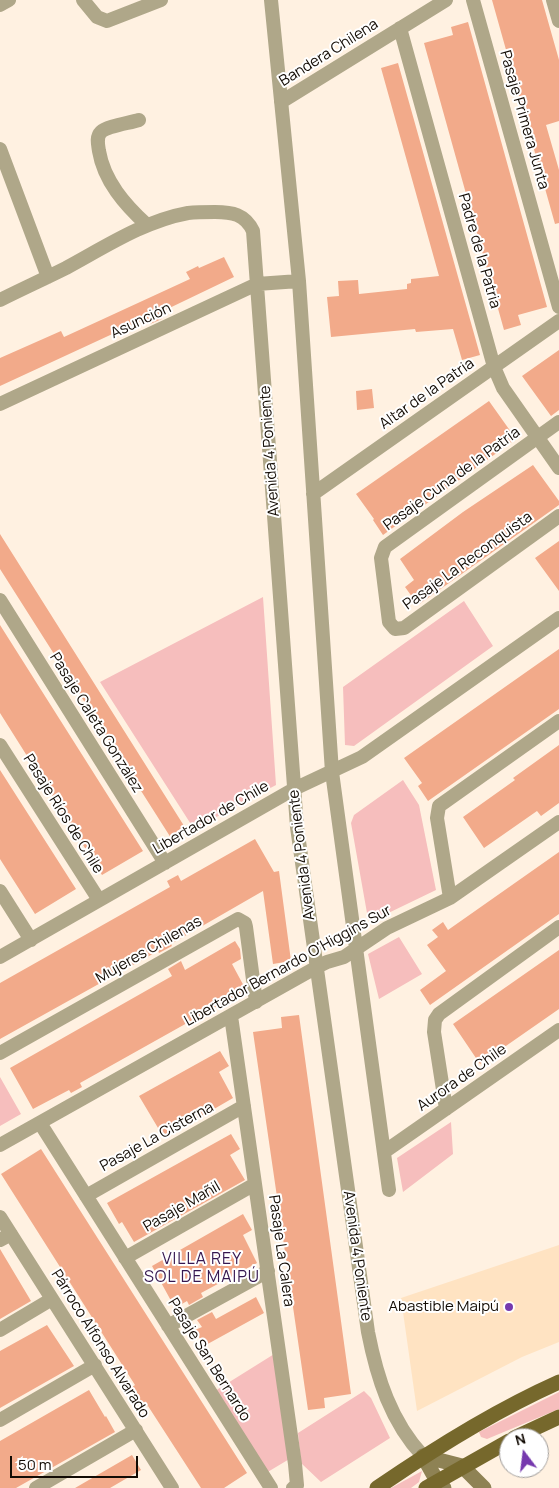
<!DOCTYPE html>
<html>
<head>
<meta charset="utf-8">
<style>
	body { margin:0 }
	#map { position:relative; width:559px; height:1488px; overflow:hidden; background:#fff1e1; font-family:Manrope,sans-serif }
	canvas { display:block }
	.north { position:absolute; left:499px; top:1428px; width:50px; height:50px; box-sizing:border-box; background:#fff; border:1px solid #a09d9b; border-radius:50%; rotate:345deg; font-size:14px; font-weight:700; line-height:20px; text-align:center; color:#120b04 }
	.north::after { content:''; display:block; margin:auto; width:18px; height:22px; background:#7639ae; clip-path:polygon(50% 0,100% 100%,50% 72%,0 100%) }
	.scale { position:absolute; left:10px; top:1456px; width:128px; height:22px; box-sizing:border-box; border:2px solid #120b04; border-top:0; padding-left:6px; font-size:15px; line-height:18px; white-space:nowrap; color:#120b04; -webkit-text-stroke:4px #fff; paint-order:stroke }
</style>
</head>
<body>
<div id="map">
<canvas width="559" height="1488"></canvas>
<div class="north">N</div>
<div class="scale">50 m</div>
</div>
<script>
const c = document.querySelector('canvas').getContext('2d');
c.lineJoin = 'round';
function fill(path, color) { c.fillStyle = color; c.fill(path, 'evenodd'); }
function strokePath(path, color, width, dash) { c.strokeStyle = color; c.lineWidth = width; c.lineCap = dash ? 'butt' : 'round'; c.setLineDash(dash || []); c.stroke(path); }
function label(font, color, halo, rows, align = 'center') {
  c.font = font + ' Manrope,sans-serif'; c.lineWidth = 4; c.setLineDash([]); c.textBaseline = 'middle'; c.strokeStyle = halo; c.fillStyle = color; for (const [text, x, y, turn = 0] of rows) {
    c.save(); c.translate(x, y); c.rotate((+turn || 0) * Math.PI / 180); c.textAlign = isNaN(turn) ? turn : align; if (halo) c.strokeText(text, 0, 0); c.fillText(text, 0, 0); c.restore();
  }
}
const built = new Path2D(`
	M559,1245V1342L522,1357L417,1411L401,1298Z`);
const green = new Path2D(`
	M263,597L276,785L194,829L100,682Z
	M464,601L493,646L354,746L345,745L343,687Z
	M403,780L419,805L436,890L378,918C372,919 370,918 367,913L351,823L354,815Z
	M399,937L422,974L379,999L368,954Z
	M0,1077L21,1114L0,1126Z
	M451,1122L453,1154L403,1192L397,1158Z
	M279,1351L291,1458L266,1473L215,1391Z
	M364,1391L371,1398L390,1438L321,1482L301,1463L298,1433Z
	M559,1392V1409L487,1439L481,1437L479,1432Z
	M422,1471L419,1482L411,1488H391Z`);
const building = new Path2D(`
	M492,0H542L559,60V121L546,125L559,170V223L555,224Z
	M468,22L547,307L518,315L521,325L504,330L424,43L453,35L451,27Z
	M398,63L480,355L462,360L453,329L416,332L415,329L331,337L327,297L339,296L338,281L358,280L359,294L407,289V284L411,283V279L439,276L381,68Z
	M224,257L234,277L159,313L162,319L150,324L147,318L0,386V358L61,331L64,337L101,320L190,279L186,272L198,266L199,268Z
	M559,350V410L551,416L522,376Z
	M372,389L374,408L357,410L356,391Z
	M489,401L516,439L383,535L373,520L374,519L356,494Z
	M533,465L559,501V505L418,605L405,587L414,580L400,559L463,512Z
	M0,534L186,829L171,838L0,569Z
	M559,541V591L535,558Z
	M0,625L143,851L102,875L0,713Z
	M559,649V709L428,801L418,786L422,783L404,758Z
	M559,745V803L541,816L537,811L484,848L463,817L515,780L513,778Z
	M0,770L76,889L35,914L0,859Z
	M255,839L274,872L279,871L291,961L273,964L263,891L171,944L172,946L159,953L158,951L0,1039V983L170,887L167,881L178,875L181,881Z
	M559,852V914L430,1005L420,990L446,971L427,945L438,937L432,930L443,922L448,930Z
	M235,941L240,949L241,959L232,964L246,990L80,1083L82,1087L71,1093L69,1090L33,1109L10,1068L172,976L168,969L181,961L185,970Z
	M559,950V1009L480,1064L453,1024Z
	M299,1015L351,1394L324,1398L325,1408L308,1410L253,1032L282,1028L281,1017Z
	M220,1051L229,1066L219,1072L233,1098L164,1138L139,1096Z
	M231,1134L240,1149L230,1155L245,1180L134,1242L122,1222L119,1224L107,1203Z
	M41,1149L247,1473L224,1488H201L148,1406L142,1409L130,1389L135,1385L1,1174Z
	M243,1214L252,1230L243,1235L257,1263L201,1293L203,1297L189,1305L187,1301L175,1308L152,1266Z
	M0,1249L31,1301L0,1319Z
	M256,1297L264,1313L204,1346L195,1330L202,1327L197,1320L212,1312L216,1319Z
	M47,1325L74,1366L0,1408V1351Z
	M89,1390L105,1417L106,1416L115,1432L16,1488H0V1441Z
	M132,1455L141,1470L110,1488H75Z`);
const street = new Path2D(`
	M83,0L97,17L107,21L161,0
	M271,0L299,281L332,772L389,1190
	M473,0L559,307
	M553,0L559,21
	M0,5L9,0
	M400,28L494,367L503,388L559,468
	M281,102L446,0
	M139,120C130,123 107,126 101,132C96,137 98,144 99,151C104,181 125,205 147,225
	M0,149L48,277
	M0,300C22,289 44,279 66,268C105,247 144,221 188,213C197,212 206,212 215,212C232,212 245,214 253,231L297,827L368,1332C377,1378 391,1422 423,1456
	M0,404L257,284L299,281
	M559,422L385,547L381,558L389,622L395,629L404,628L559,516
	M313,494L559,321
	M0,600L165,863
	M0,745L99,900
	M0,891L31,940
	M450,898L437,818L439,806L559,721
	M0,957L294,789L362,757L559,618
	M231,1016L295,1464L297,1485L293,1488
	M0,1053L238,919L245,923L246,927L256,1002
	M446,1109L434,1032L435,1020L439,1014L559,927
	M40,1123L271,1488
	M0,1145L317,967L327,962L344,957L387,928L450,898L559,822
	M384,1152L559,1030
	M86,1196L244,1106
	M0,1217L172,1488
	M0,1240L11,1234
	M125,1258L255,1184
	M168,1326L268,1271
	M0,1330L52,1299
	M0,1420L95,1365
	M36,1488L136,1430`);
const secondary = new Path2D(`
	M423,1456L462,1466L484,1488
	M423,1456L437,1481L444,1488`);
const primary = new Path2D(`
	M514,1438L559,1417
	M377,1488C435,1448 494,1411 559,1382
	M426,1488L509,1441`);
const markers = [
	[509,1307,5,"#7639ae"]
];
const streetNames = [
	["Bandera Chilena",329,53,-32],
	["Pasaje Primera Junta",524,120,74],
	["Padre de la Patria",479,251,74],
	["Asunción",141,321,-25],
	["Altar de la Patria",427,394,-35],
	["Avenida 4 Poniente",270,451,-94],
	["Pasaje Cuna de la Patria",452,479,-36],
	["Pasaje La Reconquista",468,561,-36],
	["Pasaje Caleta González",96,723,58],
	["Pasaje Ríos de Chile",63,814,58],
	["Libertador de Chile",211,818,-30],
	["Avenida 4 Poniente",302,855,-97],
	["Mujeres Chilenas",149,950,-30],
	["Libertador Bernardo O'Higgins Sur",288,966,-29],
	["Aurora de Chile",462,1078,-35],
	["Pasaje La Cisterna",157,1137,-29],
	["Pasaje Mañil",182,1207,-30],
	["Pasaje La Calera",281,1251,82],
	["Avenida 4 Poniente",357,1256,82],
	["Párroco Alfonso Alvarado",100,1344,58],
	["Pasaje San Bernardo",209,1360,58]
];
const poiNames = [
	["Abastible Maipú",499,1307]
];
const neighbourhoodNames = [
	["VILLA REY",202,1260],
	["SOL DE MAIPÚ",202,1278]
];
fill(built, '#ffe3c2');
fill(green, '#f6bebd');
fill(building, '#f2aa8a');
strokePath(street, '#afa789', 14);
strokePath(secondary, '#8e8254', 15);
strokePath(primary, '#76682c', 15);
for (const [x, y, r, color] of markers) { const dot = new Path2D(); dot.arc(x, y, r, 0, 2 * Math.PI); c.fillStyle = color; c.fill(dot); strokePath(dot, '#fff', 2); }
label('15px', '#120b04', '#fff', streetNames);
label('15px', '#120b04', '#fff', poiNames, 'right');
c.letterSpacing = '1px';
label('16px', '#351750', '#fff', neighbourhoodNames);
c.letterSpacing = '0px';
</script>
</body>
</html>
